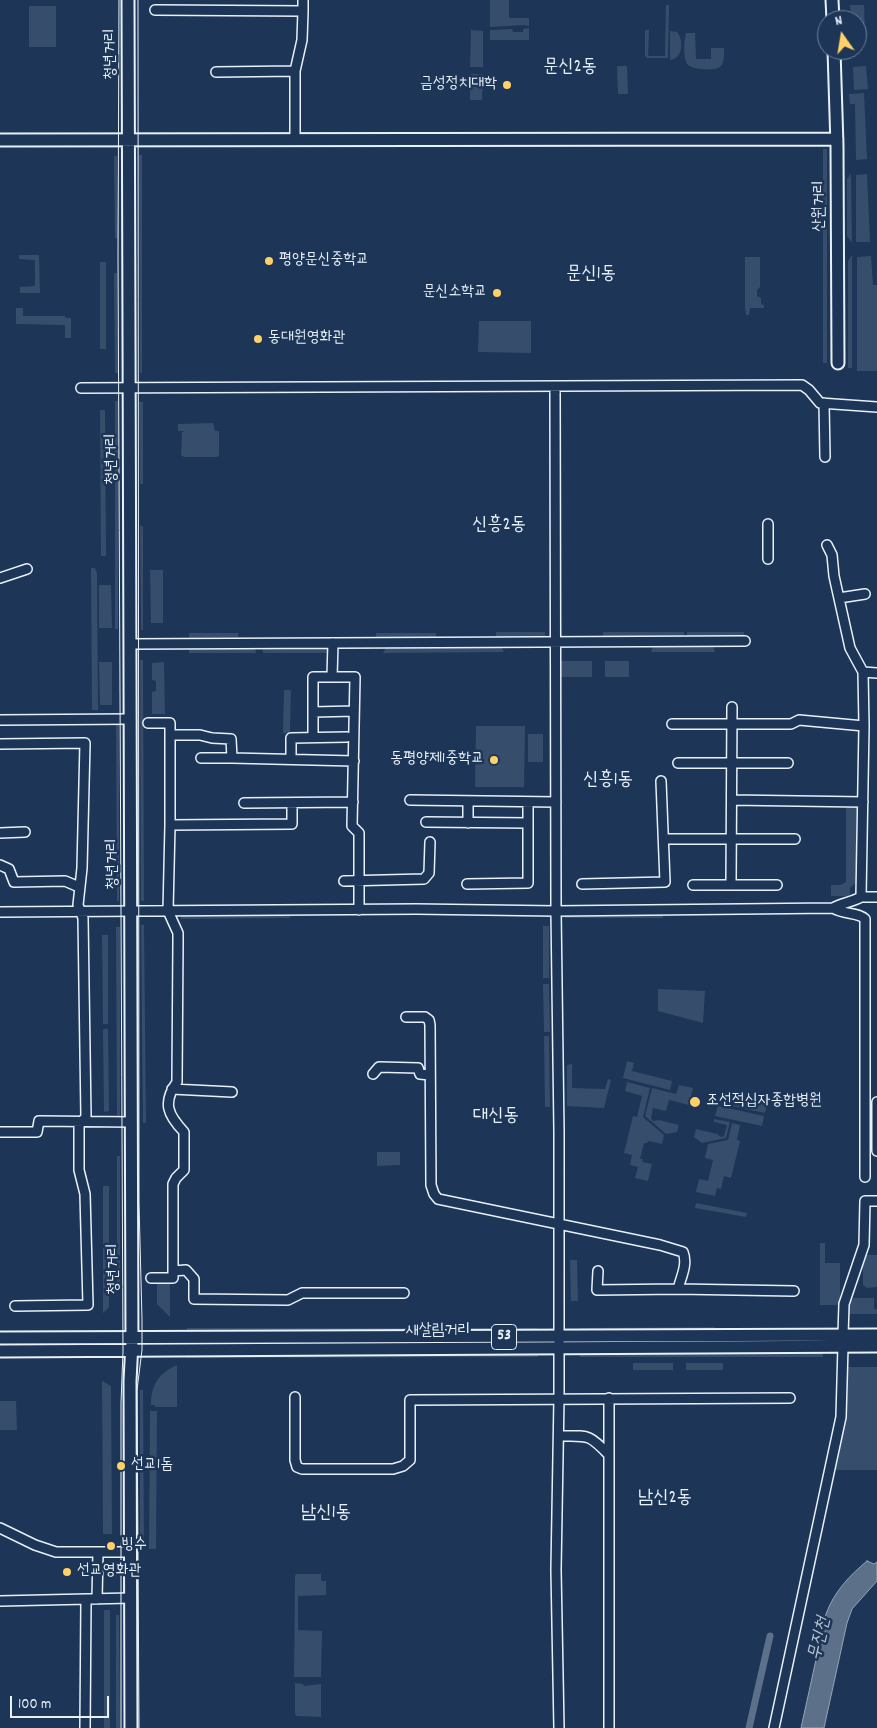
<!DOCTYPE html>
<html>
<head>
<meta charset="utf-8">
<style>
	body { margin:0 }
	#map { position:relative; width:877px; height:1728px; overflow:hidden; background:#1d3557; font-family:Dekko,sans-serif }
	canvas { display:block }
	.north { position:absolute; left:817px; top:10px; width:50px; height:50px; box-sizing:border-box; background:#1d3557; border:1px solid #6e8097; border-radius:50%; rotate:347deg; font-size:14px; font-weight:700; line-height:20px; text-align:center; color:#e8f1f8 }
	.north::after { content:''; display:block; margin:auto; width:18px; height:22px; background:#ffd166; clip-path:polygon(50% 0,100% 100%,50% 72%,0 100%) }
	.scale { position:absolute; left:10px; top:1696px; width:99px; height:22px; box-sizing:border-box; border:2px solid #e8f1f8; border-top:0; padding-left:6px; font-size:15px; line-height:18px; white-space:nowrap; color:#e8f1f8; -webkit-text-stroke:4px #1d3557; paint-order:stroke }
</style>
</head>
<body>
<div id="map">
<canvas width="877" height="1728"></canvas>
<div class="north">N</div>
<div class="scale">100 m</div>
</div>
<script>
const c = document.querySelector('canvas').getContext('2d');
c.lineJoin = 'round';
function fill(path, color) { c.fillStyle = color; c.fill(path, 'evenodd'); }
function strokePath(path, color, width, dash) { c.strokeStyle = color; c.lineWidth = width; c.lineCap = dash ? 'butt' : 'round'; c.setLineDash(dash || []); c.stroke(path); }
function label(font, color, halo, rows, align = 'center') {
  c.font = font + ' Dekko,"Poor Story",sans-serif'; c.lineWidth = 5; c.setLineDash([]); c.textBaseline = 'middle'; c.strokeStyle = halo; c.fillStyle = color; for (const [text, x, y, turn = 0] of rows) {
    c.save(); c.translate(x, y); c.rotate((+turn || 0) * Math.PI / 180); c.textAlign = isNaN(turn) ? turn : align; if (halo) c.strokeText(text, 0, 0); c.fillText(text, 0, 0); c.restore();
  }
}
const green = new Path2D(`
	M490,0H509V18H529V26L523,25L490,27Z
	M666,5H669L668,58H647L645,56V30H649L648,56H665Z
	M850,5H864L865,32H857V20H851Z
	M29,6H56V47H29Z
	M529,28V40H490V30L512,29L513,32H523V29Z
	M471,30L483,31V67H470Z
	M670,31L677,32C684,40 683,59 670,60Z
	M686,33H695L696,59H711V48H724C724,55 725,62 720,67C715,71 691,70 687,64C683,57 684,41 686,33Z
	M617,66H627L628,94H618Z
	M866,66L868,89L854,90L853,67Z
	M470,74H483L482,100H470Z
	M864,93L867,159L856,160L855,104H850L849,94Z
	M823,149H827V363H823Z
	M139,155H142V373H140Z
	M114,156H117L118,238H115Z
	M851,173L852,243L847,236V179Z
	M867,174L870,242H856V175Z
	M19,255H39L40,293H20V287L35,286V260L19,259Z
	M852,255V368H848V261Z
	M871,256L873,285H877V371H857V257Z
	M745,257H760V287L757,290V296L761,298V304L764,305V308H750L749,315H746L745,308Z
	M106,262V349H100V262Z
	M114,273H117L118,373H115Z
	M16,308H23V316H65L66,318H71V338H65V325L16,324Z
	M479,321H531V353L478,352Z
	M115,401H118V629H115Z
	M139,402H143V484H140Z
	M100,410H105L106,556H101Z
	M213,423L215,431H219V455L217,457H184L181,455L182,432L185,431H178V424Z
	M140,526H143V630H141Z
	M91,568H95L97,573L98,710H92Z
	M150,570H163V623H151Z
	M99,585H111L112,628H99Z
	M496,632H545V637L496,638Z
	M603,632H684V637H603Z
	M687,632H744V637H687Z
	M189,633H238V637L189,638Z
	M376,633H436V638H376Z
	M501,646L504,652L383,653L386,647Z
	M653,646H713L715,652H651Z
	M189,647L255,648L256,653H189Z
	M330,647V653H263V648Z
	M140,660H143L144,901H141Z
	M560,661H592V677H560Z
	M605,661H629V677H605Z
	M99,662H112V705H100Z
	M164,662L165,714H152V692L156,691V681L152,680V663Z
	M284,690H291L290,733H283Z
	M116,725H119V901H117Z
	M476,726H525L524,787H475Z
	M528,734H543V762H528Z
	M846,808H857L856,883L850,888V896H831V885H841L846,882Z
	M565,915H663V918H565Z
	M181,916H290V918L181,919Z
	M141,925H144L146,1123H143Z
	M543,926H549V978H543Z
	M116,927H120V1121L117,1122Z
	M102,935H108V1024H103Z
	M543,984H549L550,1032H544Z
	M658,989L705,991L703,1023L658,1011Z
	M103,1029H108L109,1111L104,1112Z
	M544,1036H549L550,1107H545Z
	M627,1061L634,1063L632,1071L672,1081L670,1090L623,1078Z
	M572,1064V1088L605,1089L608,1079L611,1080L604,1108L567,1106V1065Z
	M627,1082L650,1088L643,1117L664,1135L662,1144L648,1141L647,1143H644L640,1159H643L642,1162L652,1164L648,1181L635,1178L638,1167L630,1165L632,1155L624,1153L633,1116L637,1117L642,1096L625,1091Z
	M679,1085L693,1088L689,1105L669,1100L666,1111L653,1108L651,1118L653,1121L659,1120L679,1125L677,1132L666,1134L645,1116L652,1088L676,1094Z
	M726,1095L767,1104L765,1113L718,1103L719,1098L725,1099Z
	M718,1106L764,1116L762,1126L715,1116Z
	M714,1119L730,1122L726,1138L702,1143L694,1137L696,1129L717,1134L721,1137L724,1136L727,1125L714,1122Z
	M732,1123L740,1125L737,1140L740,1141L731,1178L724,1176L721,1189L717,1188L715,1196L696,1192L699,1179L708,1181L713,1160L705,1158L708,1144L728,1140Z
	M400,1152V1165L377,1166V1152Z
	M117,1156H120V1290H117Z
	M103,1186H109V1307L103,1313Z
	M696,1203L747,1213L746,1217L695,1208Z
	M820,1243H825V1263H840V1305H820Z
	M865,1255H877V1286L876,1287L867,1288L863,1285V1256Z
	M570,1260H577L578,1301H571Z
	M157,1281H170V1317L157,1304Z
	M854,1298H874V1309H877V1314H848C848,1307 847,1302 854,1298Z
	M715,1327V1331H580V1328Z
	M187,1328H537L538,1331L187,1332Z
	M538,1352V1357L186,1358V1353Z
	M580,1352H823V1357H580Z
	M633,1363H673V1370H633Z
	M686,1363H723V1370H686Z
	M177,1365V1407H155V1405H151C151,1386 158,1373 177,1365Z
	M848,1367H877V1470H833L846,1415Z
	M102,1381L111,1386L112,1534H103Z
	M140,1390H143L144,1543H140Z
	M0,1401H16L17,1430H0Z
	M150,1411H157L156,1549H149Z
	M296,1574H321V1581H326V1595L298,1596V1630L322,1631L321,1677H294L295,1576Z
	M104,1610H110V1728H104Z
	M116,1615H119L120,1728H116Z
	M295,1683L303,1684L304,1686L321,1684V1717L296,1716L295,1713Z`);
const water = new Path2D(`
	M867,1561L874,1564L877,1562V1581L852,1609L847,1623L824,1728H801L826,1614C834,1592 849,1576 867,1561Z`);
const canal = new Path2D(`
	M749,1728L770,1636`);
const minor = new Path2D(`
	M155,10L303,11V0
	M216,72L295,71
	M295,140V71L302,40L303,11
	M555,387L556,911L559,1131V1398L556,1570L559,1728
	M81,388L802,385L809,390L820,403L877,407
	M824,403L825,457
	M768,559V524
	M0,578L27,569
	M839,598L865,594
	M333,643L332,677H355L352,826L359,833V910
	M130,644L745,641
	M863,672L877,673
	M313,712L354,711
	M0,720L130,719
	M148,723H170V735H200L212,738L231,739L232,758
	M672,724H791L799,720L864,726
	M170,735V825
	M313,737V677H332
	M0,744L85,743L82,868L78,905L83,918L86,1117L79,1125V1170L85,1194L88,1305L15,1306
	M201,758H232L354,761
	M291,759V738L347,737
	M678,763H788
	M410,800L556,802
	M732,800L863,802
	M468,802V823
	M244,803L353,802
	M292,803V824L170,825L168,911L178,933V941L177,1082C162,1103 168,1115 184,1132V1170L176,1178L173,1184V1271L186,1270L194,1279V1299L288,1300L302,1293H404
	M426,822L528,823
	M0,833L25,832
	M664,839H795
	M0,865L9,869L14,882L65,881L79,887
	M344,881L424,879L429,873L430,842
	M467,884L528,883V802
	M582,884L665,882L661,781
	M693,885H777
	M731,885L732,707
	M861,897H877
	M833,908C844,915 858,912 865,919V1177
	M0,912L416,909L556,911L833,908C842,903 852,902 861,897L864,726L863,672L850,648L834,576L832,555L827,545
	M406,1017H425L429,1020L430,1025L431,1185L434,1194L438,1199L660,1245L683,1252C688,1264 681,1277 678,1289
	M373,1074L379,1067L418,1068L420,1074L430,1075
	M172,1089L232,1092
	M877,1102V1151
	M0,1132H37L39,1121L131,1122
	M598,1271L597,1290L678,1289L794,1291
	M151,1278H173V1271
	M843,1335L844,1304L864,1245L865,1201H877
	M295,1397V1460L297,1467L302,1469H393L403,1466L410,1460V1400L790,1398
	M609,1398V1728
	M559,1436C588,1436 588,1433 609,1455
	M0,1528L35,1545L56,1552H130
	M97,1599L98,1552
	M0,1601L131,1598
	M85,1728L86,1600
	M774,1728L841,1417L843,1346`);
const major = new Path2D(`
	M128,0L132,1342L130,1381L131,1728
	M832,0L833,20
	M834,50L837,146L838,363
	M0,140L837,139
	M0,1338L877,1335
	M0,1351L877,1346`);
const tram = new Path2D(`
	M119,0L118,257L123,1351L121,1403V1728
	M138,0L139,1204L142,1319V1350L137,1390L139,1728`);
const markers = [
	[507,85,5,"#ffd166"],
	[269,261,5,"#ffd166"],
	[497,293,5,"#ffd166"],
	[258,339,5,"#ffd166"],
	[494,760,5,"#ffd166"],
	[695,1102,6,"#ffd166"],
	[121,1466,5,"#ffd166"],
	[111,1546,5,"#ffd166"],
	[67,1572,5,"#ffd166"]
];
const shields = [
	[504,1337,25]
];
const shieldNames = [
	["53",504,1337]
];
const streetNames = [
	["청년거리",112,54,-90],
	["산원거리",821,206,-90],
	["청년거리",113,459,-90],
	["청년거리",114,864,-90],
	["청년거리",115,1269,-90],
	["새살림거리",438,1332]
];
const poiNames = [
	["금성정치대학",497,85,"right"],
	["평양문신중학교",279,261],
	["문신소학교",487,293,"right"],
	["동대원영화관",268,339],
	["동평양제1중학교",484,760,"right"],
	["조선적십자종합병원",706,1102],
	["선교1돔",131,1466],
	["빙수",121,1546],
	["선교영화관",77,1572]
];
const waterNames = [
	["무진천",821,1639,-77]
];
const quarterNames = [
	["문신2동",570,68],
	["문신1동",591,275],
	["신흥2동",499,526],
	["신흥1동",608,781],
	["대신동",496,1117],
	["남신2동",665,1499],
	["남신1동",326,1514]
];
fill(green, '#374d6c');
fill(water, '#5d7089');
strokePath(water, '#95a4b5', 1);
strokePath(canal, '#5d7089', 7);
strokePath(minor, '#e8f1f8', 12);
strokePath(major, '#e8f1f8', 15);
strokePath(minor, '#1d3557', 9);
strokePath(major, '#1d3557', 11);
strokePath(tram, '#e8f1f8', 1);
for (const [x, y, r, color] of markers) { const dot = new Path2D(); dot.arc(x, y, r, 0, 2 * Math.PI); c.fillStyle = color; c.fill(dot); strokePath(dot, '#1d3557', 2); }
for (const [x, y, w] of shields) { const box = new Path2D(); box.roundRect(x - w / 2, y - 12.5, w, 25, 4); c.fillStyle = '#1d3557'; c.fill(box); strokePath(box, '#e8f1f8', 1); }
label('bold 15px', '#e8f1f8', null, shieldNames);
label('16px', '#e8f1f8', '#1d3557', streetNames);
label('16px', '#e8f1f8', '#1d3557', poiNames, 'left');
label('italic 18px', '#b7c4d1', '#1d3557', waterNames);
label('19px', '#e8f1f8', '#1d3557', quarterNames);
</script>
</body>
</html>
